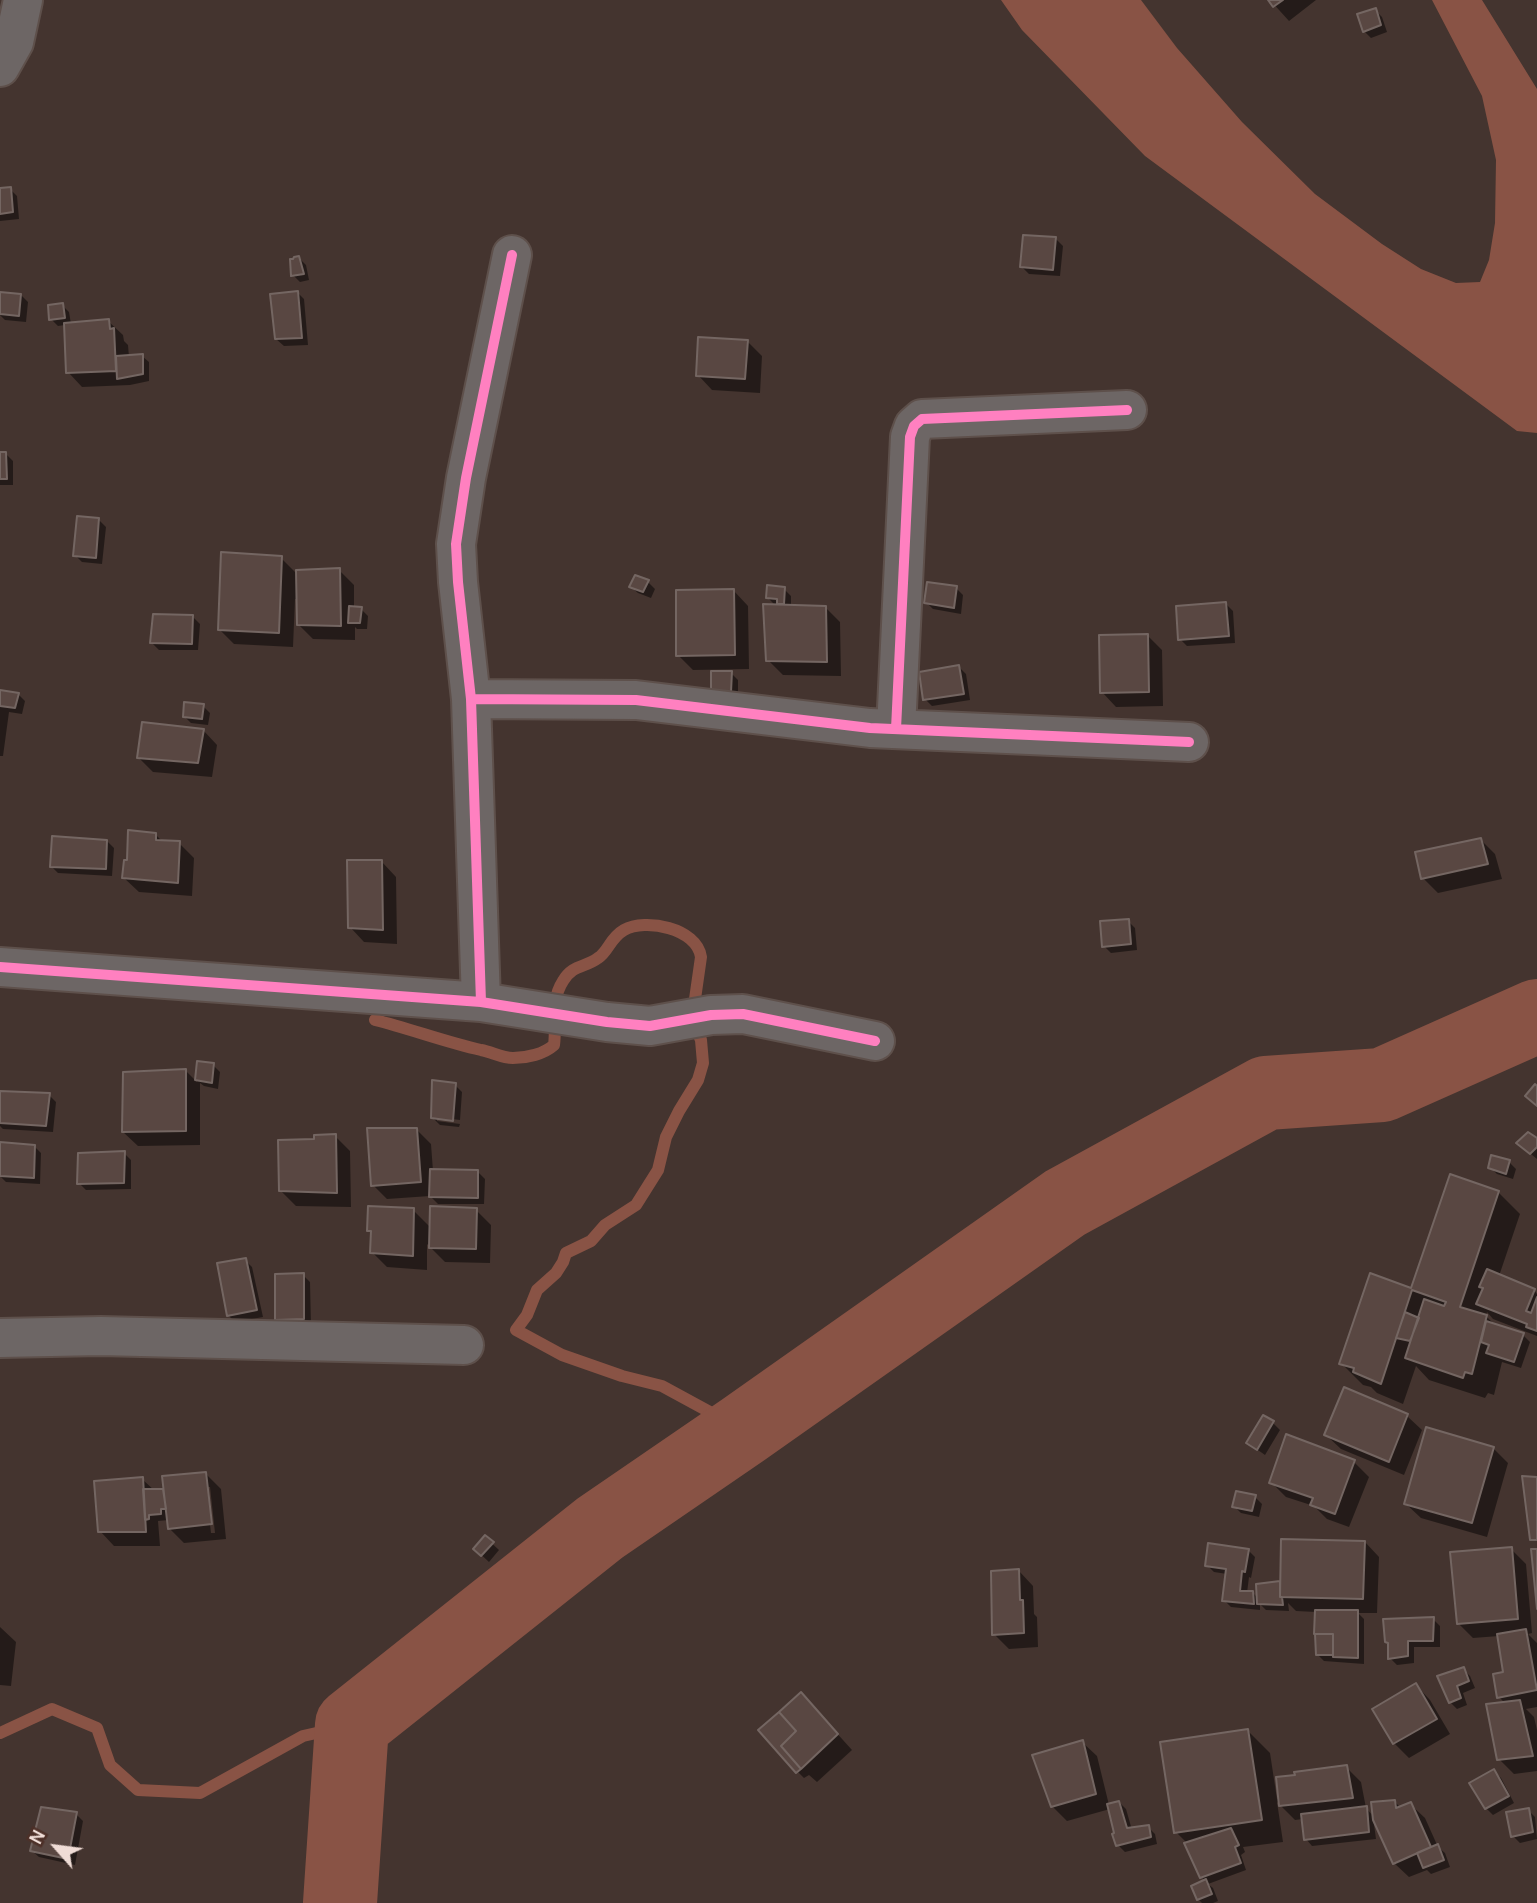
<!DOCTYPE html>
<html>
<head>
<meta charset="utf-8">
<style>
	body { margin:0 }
	#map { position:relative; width:1537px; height:1903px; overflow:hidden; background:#44342f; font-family:Karla,sans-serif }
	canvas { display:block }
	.north { position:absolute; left:21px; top:1812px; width:70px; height:70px; -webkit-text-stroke:5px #4c2f27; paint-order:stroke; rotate:298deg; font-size:19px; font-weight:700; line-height:28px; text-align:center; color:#efdcd6 }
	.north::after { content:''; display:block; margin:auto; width:24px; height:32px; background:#efdcd6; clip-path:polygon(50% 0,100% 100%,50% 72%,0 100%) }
</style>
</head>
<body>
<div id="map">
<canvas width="1537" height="1903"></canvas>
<div class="north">N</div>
</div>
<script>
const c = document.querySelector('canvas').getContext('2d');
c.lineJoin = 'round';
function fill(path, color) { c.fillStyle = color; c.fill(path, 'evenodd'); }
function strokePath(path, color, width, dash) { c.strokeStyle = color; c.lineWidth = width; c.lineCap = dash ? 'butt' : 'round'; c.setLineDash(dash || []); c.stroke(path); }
const water = new Path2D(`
	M1001,0H1141L1177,48L1242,122L1315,194L1382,244L1421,269L1456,283L1480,282L1489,260L1495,223L1496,160L1482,96L1432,0H1482L1537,89V433L1517,431L1145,156L1022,30Z`);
const shadow = new Path2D(`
	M1270,0H1316L1289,21Z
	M1375,10L1382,17L1387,32L1371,38L1364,31Z
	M10,189L17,196L19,219L0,221V190Z
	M1056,239L1063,246L1060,276L1029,274L1022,267Z
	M299,258L306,265L309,280L300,282L293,275Z
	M297,292L304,299L308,345L284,346L276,339Z
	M0,294L21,295L28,302L26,322L5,320L0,315Z
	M62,305L69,312L71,324L108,321L123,335L124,341L128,345L129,357L142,356L149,362V381L130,385L82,387L68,372L65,325L58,326L51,319Z
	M747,341L762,356L760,393L712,390L698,375Z
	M0,454H6L13,461V485H0Z
	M99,520L106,527L102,564L82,562L75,555Z
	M281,558L297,574L339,570L354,585V608L361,609L368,616L367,629H357L355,627V640L313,639L298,624V599H295L293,647L234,644L220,630Z
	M636,577L648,582L655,589L651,598L638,593L631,587Z
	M956,588L963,595L961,614L933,609L926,602Z
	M784,589L791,596V606L825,607L840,622L841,676L783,675L768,660L776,606L768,598Z
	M734,591L748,606L749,669L693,670L678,655Z
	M1226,604L1233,611L1235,643L1187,646L1180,639Z
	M193,617L200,624L198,650H159L152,643Z
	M1147,635L1162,650L1163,706L1116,707L1102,692Z
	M959,667L966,674L970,700L932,706L925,699Z
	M731,673L738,680V698H720Z
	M0,692L18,694L25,701L22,714L9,712L3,756H0Z
	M203,706L210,713L208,725L191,723L184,716Z
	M203,730L217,745L212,777L153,772L138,757Z
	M156,835L163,842L179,843L194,858L192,896L139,892L124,878L129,862Z
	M1481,840L1495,854L1502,879L1438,893L1423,878Z
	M107,841L114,848L112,876L58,873L51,866Z
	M382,862L396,877L397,944L364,942L350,927Z
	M1128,921L1135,928L1137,950L1111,953L1104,946Z
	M198,1063L213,1065L220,1072L218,1089L204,1086L200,1083V1145L138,1146L123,1132L186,1071L197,1082Z
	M455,1085L462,1092L460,1120L437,1117V1121L460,1124L459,1127L440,1125L433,1118Z
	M0,1093L49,1095L56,1102L53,1132L3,1129L0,1126Z
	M416,1129L431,1144L433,1171L478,1172L485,1179L484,1204H438L430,1196L387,1199L373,1185Z
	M335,1136L350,1151L351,1207L296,1206L281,1191L316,1140Z
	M1537,1141V1159L1526,1150Z
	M0,1144L34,1146L41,1153L40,1184L6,1182L0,1176Z
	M124,1153L131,1160V1189L86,1190L79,1183Z
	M1509,1162L1516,1169L1513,1179L1497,1174L1490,1167Z
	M1498,1192L1520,1214L1499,1276L1534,1290L1537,1294V1336L1493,1319L1487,1312L1486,1316L1495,1325L1523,1335L1530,1342L1521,1368L1502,1362L1494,1395L1488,1393L1485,1398L1429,1380L1416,1366L1403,1404L1377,1393L1371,1387L1363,1385L1341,1363L1371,1275L1412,1290Z
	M413,1210L431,1228L476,1210L491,1225L490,1263L445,1262L427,1244V1270L387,1267L372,1252L373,1234L369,1230Z
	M245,1260L252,1267L263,1317L235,1322L228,1315Z
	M303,1275L310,1282L311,1326H284L277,1319Z
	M1407,1416L1422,1430L1404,1475L1341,1449L1326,1435Z
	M1273,1423L1280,1430L1265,1455L1248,1443Z
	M1493,1448L1508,1463L1487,1537L1421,1518L1406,1504Z
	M1354,1462L1369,1477L1349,1527L1327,1519L1314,1506L1286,1497L1271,1482Z
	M206,1474L221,1489L226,1539L184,1543L169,1528V1520L158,1521L160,1546H114L100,1531L142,1479L155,1491H162L165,1494ZM206,1487H210L215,1533H211Z
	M1255,1497L1262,1504L1259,1517L1241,1513L1234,1506Z
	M486,1538L499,1550L489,1562L475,1549Z
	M1365,1542L1379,1557L1377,1613H1358L1364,1619V1664L1324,1661L1317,1654L1316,1612L1296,1611L1288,1603L1289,1611L1266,1610L1260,1604V1610L1231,1607L1224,1600L1227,1574L1214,1572L1207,1565L1248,1550L1255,1557L1251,1578L1249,1577L1247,1593H1253L1259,1599L1279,1583L1282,1586Z
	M1511,1549L1526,1564L1532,1633L1528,1634L1537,1643V1707L1526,1709L1534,1717L1537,1730V1771L1514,1774L1499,1759L1506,1704L1499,1697L1505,1674L1499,1636L1473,1638L1458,1623Z
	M1019,1571L1033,1586L1034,1614L1037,1617L1038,1647L1009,1649L994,1634Z
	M1433,1619L1440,1626V1647H1414V1663L1397,1665L1390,1658V1645L1386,1642Z
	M0,1627L16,1642L11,1686L0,1685Z
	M1463,1669L1470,1676L1475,1688L1463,1693L1467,1705L1457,1709L1450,1702Z
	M1416,1685L1430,1700L1450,1734L1409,1758L1394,1743Z
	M815,1709L852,1750L817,1782L809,1775L804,1778L797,1771Z
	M1248,1731L1270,1753L1277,1799L1346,1767L1361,1782L1366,1808L1374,1817L1395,1802L1401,1808L1410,1804L1425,1818L1438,1847L1445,1853L1450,1867L1431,1874L1427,1870L1409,1877L1394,1863L1373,1817L1376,1839L1312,1846L1306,1839L1303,1819L1295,1820L1277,1802L1283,1842L1243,1847L1245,1852L1241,1855L1246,1870L1208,1884L1213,1888L1218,1901L1213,1903H1202L1198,1899L1206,1881L1201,1877L1186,1842L1176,1832Z
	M1082,1742L1097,1756L1109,1805L1119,1802L1126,1809L1132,1830L1148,1827L1155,1834L1157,1844L1125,1852L1118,1845L1110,1809L1067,1821L1052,1806Z
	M1494,1771L1501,1778L1514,1803L1493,1815L1486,1808Z
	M1528,1810L1535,1817L1537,1839L1520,1843L1513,1836Z
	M76,1814L83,1821L75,1865L39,1857L32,1851Z`);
const stream = new Path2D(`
	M375,1020C411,1029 445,1042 481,1050C492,1052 502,1058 513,1058C527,1058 544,1054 554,1045C557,1023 550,1001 563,981C573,964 585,968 598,958C608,952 610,938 624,930C645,918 697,928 701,957L692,1020L701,1040L703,1063L698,1080L679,1111L666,1137L658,1170L636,1205L605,1225L591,1241L566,1253L563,1262L556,1273L537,1290L527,1315L516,1330L562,1355L622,1376L662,1386L743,1430
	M0,1733L52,1709L97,1728L110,1765L138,1790L200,1793L303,1736L352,1725`);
const river = new Path2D(`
	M340,1903L352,1725L600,1528L743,1430L1065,1203L1266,1093L1382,1085L1537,1016`);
const building = new Path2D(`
	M1268,0H1283L1273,7Z
	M1376,8L1381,25L1363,32L1357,14Z
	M11,187L13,212L0,214V188Z
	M1023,235L1056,237L1053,270L1020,267Z
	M299,256L304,274L291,276L290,259H293L294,257Z
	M298,291L302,338L275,339L270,294Z
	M0,292L21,294L19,316L0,314Z
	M63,303L65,318L49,320L48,305Z
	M109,319L110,329L114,328L116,371L66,373L64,323Z
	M698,337L748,340L745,379L696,376Z
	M143,354V374L117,379L116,356Z
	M0,452H6L7,479H0Z
	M77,516L99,518L96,558L73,556Z
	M221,552L282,556L279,633L218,630Z
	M340,568L341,626L297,625L296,570Z
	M635,575L649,580L643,592L629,587Z
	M927,582L957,586L954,608L924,603Z
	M767,585L785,587L784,604H777V599L766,598Z
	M734,589L735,655L676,656V590Z
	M1226,602L1229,636L1178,640L1176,606Z
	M763,604L826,606L827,662L766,661Z
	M349,606L362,607L360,623H348Z
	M153,614L193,615L192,644L150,643Z
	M1148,634L1149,692L1100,693L1099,635Z
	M959,665L964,694L923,700L919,672Z
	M711,671H732L731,692H711Z
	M0,690L19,693L15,708L0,706Z
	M184,702L204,704L202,719L183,717Z
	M142,722L204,729L198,763L137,758Z
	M128,830L156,833V840L180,841L178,883L122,878L124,860H127Z
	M52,836L107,840L106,869L50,867Z
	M1481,838L1488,864L1421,879L1415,852Z
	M347,860H382L383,930L348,928Z
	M1129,919L1131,944L1102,947L1100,921Z
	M197,1061L214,1063L212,1083L195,1080Z
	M186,1069V1131L122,1132L123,1072Z
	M432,1080L456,1083L453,1121L431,1118Z
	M1535,1084L1537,1086V1106L1525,1096Z
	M0,1091L50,1093L46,1126L0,1123Z
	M367,1128H417L421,1182L371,1186Z
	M1528,1132L1537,1138V1147L1530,1154L1516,1143Z
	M336,1134L337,1193L279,1191L278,1140L314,1139V1135Z
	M0,1142L35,1145L34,1178L0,1176Z
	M125,1151L124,1183L77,1184L78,1153Z
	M1491,1155L1510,1160L1506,1174L1488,1168Z
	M430,1169L478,1170V1198L429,1197Z
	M1450,1174L1499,1191L1460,1307L1487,1315L1472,1374L1465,1372L1463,1378L1405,1358L1424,1299L1444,1306L1446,1302L1412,1290L1381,1384L1353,1372L1354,1368L1339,1364L1370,1273L1411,1288Z
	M368,1206L414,1208L413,1256L370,1253L371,1231H367Z
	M430,1206L477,1208L476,1249L429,1248Z
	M246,1258L257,1310L227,1316L217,1263Z
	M1487,1269L1535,1289L1526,1311L1531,1313L1537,1297V1331L1526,1327L1527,1324L1476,1304L1483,1288L1479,1287Z
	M304,1273V1319L275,1320V1274Z
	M1405,1312L1419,1318L1410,1341L1396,1338Z
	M1486,1321L1524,1333L1514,1362L1486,1353L1489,1345L1481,1342Z
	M1344,1387L1408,1414L1389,1462L1324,1435Z
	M1263,1415L1274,1421L1257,1450L1246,1443Z
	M1426,1427L1494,1447L1472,1523L1404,1504Z
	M1286,1434L1355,1460L1335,1514L1310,1505L1313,1498L1269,1483Z
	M206,1472L212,1524L168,1529L162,1476Z
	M1522,1476L1537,1477V1540H1530Z
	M143,1477L146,1532H98L94,1481Z
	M143,1489H163L166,1509H161V1514L149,1515V1519L145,1520Z
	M1236,1491L1256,1495L1252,1511L1232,1507Z
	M485,1535L494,1542L481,1556L473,1549Z
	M1281,1539L1365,1541L1363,1599L1280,1597Z
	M1208,1543L1249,1549L1245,1572L1242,1571L1240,1591H1253L1254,1604L1222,1601L1226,1569L1205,1566Z
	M1512,1547L1518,1619L1457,1624L1450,1552Z
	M1531,1549H1537V1609Z
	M1019,1569L1020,1600H1023L1024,1633L992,1635L991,1571Z
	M1280,1581V1597H1282L1283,1605L1257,1604L1256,1584Z
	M1315,1610H1358V1658L1333,1657V1634H1314Z
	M1434,1617L1433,1641H1408V1656L1388,1659V1643L1385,1642L1383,1619Z
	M1526,1629L1537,1690L1497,1698L1493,1674L1503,1672L1497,1634Z
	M1315,1634H1333V1655H1316Z
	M1464,1667L1469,1681L1457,1686L1461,1698L1449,1703L1437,1676Z
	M1416,1683L1437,1719L1393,1744L1372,1709Z
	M801,1692L838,1734L801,1769L781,1746L796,1731L779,1712Z
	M1520,1700L1533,1756L1497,1760L1486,1704Z
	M779,1712L796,1731L781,1746L801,1769L796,1773L758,1730Z
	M1248,1729L1262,1820L1174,1833L1160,1742Z
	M1083,1740L1096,1794L1051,1807L1032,1755Z
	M1347,1765L1353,1798L1279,1806L1276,1777L1295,1775L1294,1772Z
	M1494,1769L1509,1796L1485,1809L1469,1783Z
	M1395,1800L1396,1808L1411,1802L1431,1847L1393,1864L1373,1820L1371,1802Z
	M1119,1801L1127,1828L1149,1825L1151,1837L1116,1846L1112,1834L1114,1833L1107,1804Z
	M1367,1806L1369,1832L1304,1840L1301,1814Z
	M41,1807L77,1812L68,1859L30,1851Z
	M1529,1808L1533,1832L1511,1837L1506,1812Z
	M1231,1828L1239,1845L1235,1847L1241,1863L1200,1878L1184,1843Z
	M1438,1844L1444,1860L1423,1868L1417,1853Z
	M1206,1879L1212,1894L1197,1900L1191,1886Z`);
const street = new Path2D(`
	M0,67L14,42L23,0
	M471,699L636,700L870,728L1189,742
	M896,729L910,437L914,426L922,419L1127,410
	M0,967L481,1002L607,1022L650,1026L711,1015L743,1014L875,1041
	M481,1002L471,699L458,582L456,544L466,478L512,255
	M0,1338L101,1336L464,1345`);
const cycleway = new Path2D(`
	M471,699L636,700L870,728L1189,742
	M896,729L910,437L914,426L922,419L1127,410
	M0,967L481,1002L607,1022L650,1026L711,1015L743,1014L875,1041
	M481,1002L471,699L458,582L456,544L466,478L512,255`);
fill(water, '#895345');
fill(shadow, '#0007');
strokePath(stream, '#895345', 12);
strokePath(river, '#895345', 74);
fill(building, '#594742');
strokePath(building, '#746662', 2);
strokePath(street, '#5e504b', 42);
strokePath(street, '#6d6665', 38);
strokePath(cycleway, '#ff80c0', 10);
</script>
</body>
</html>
